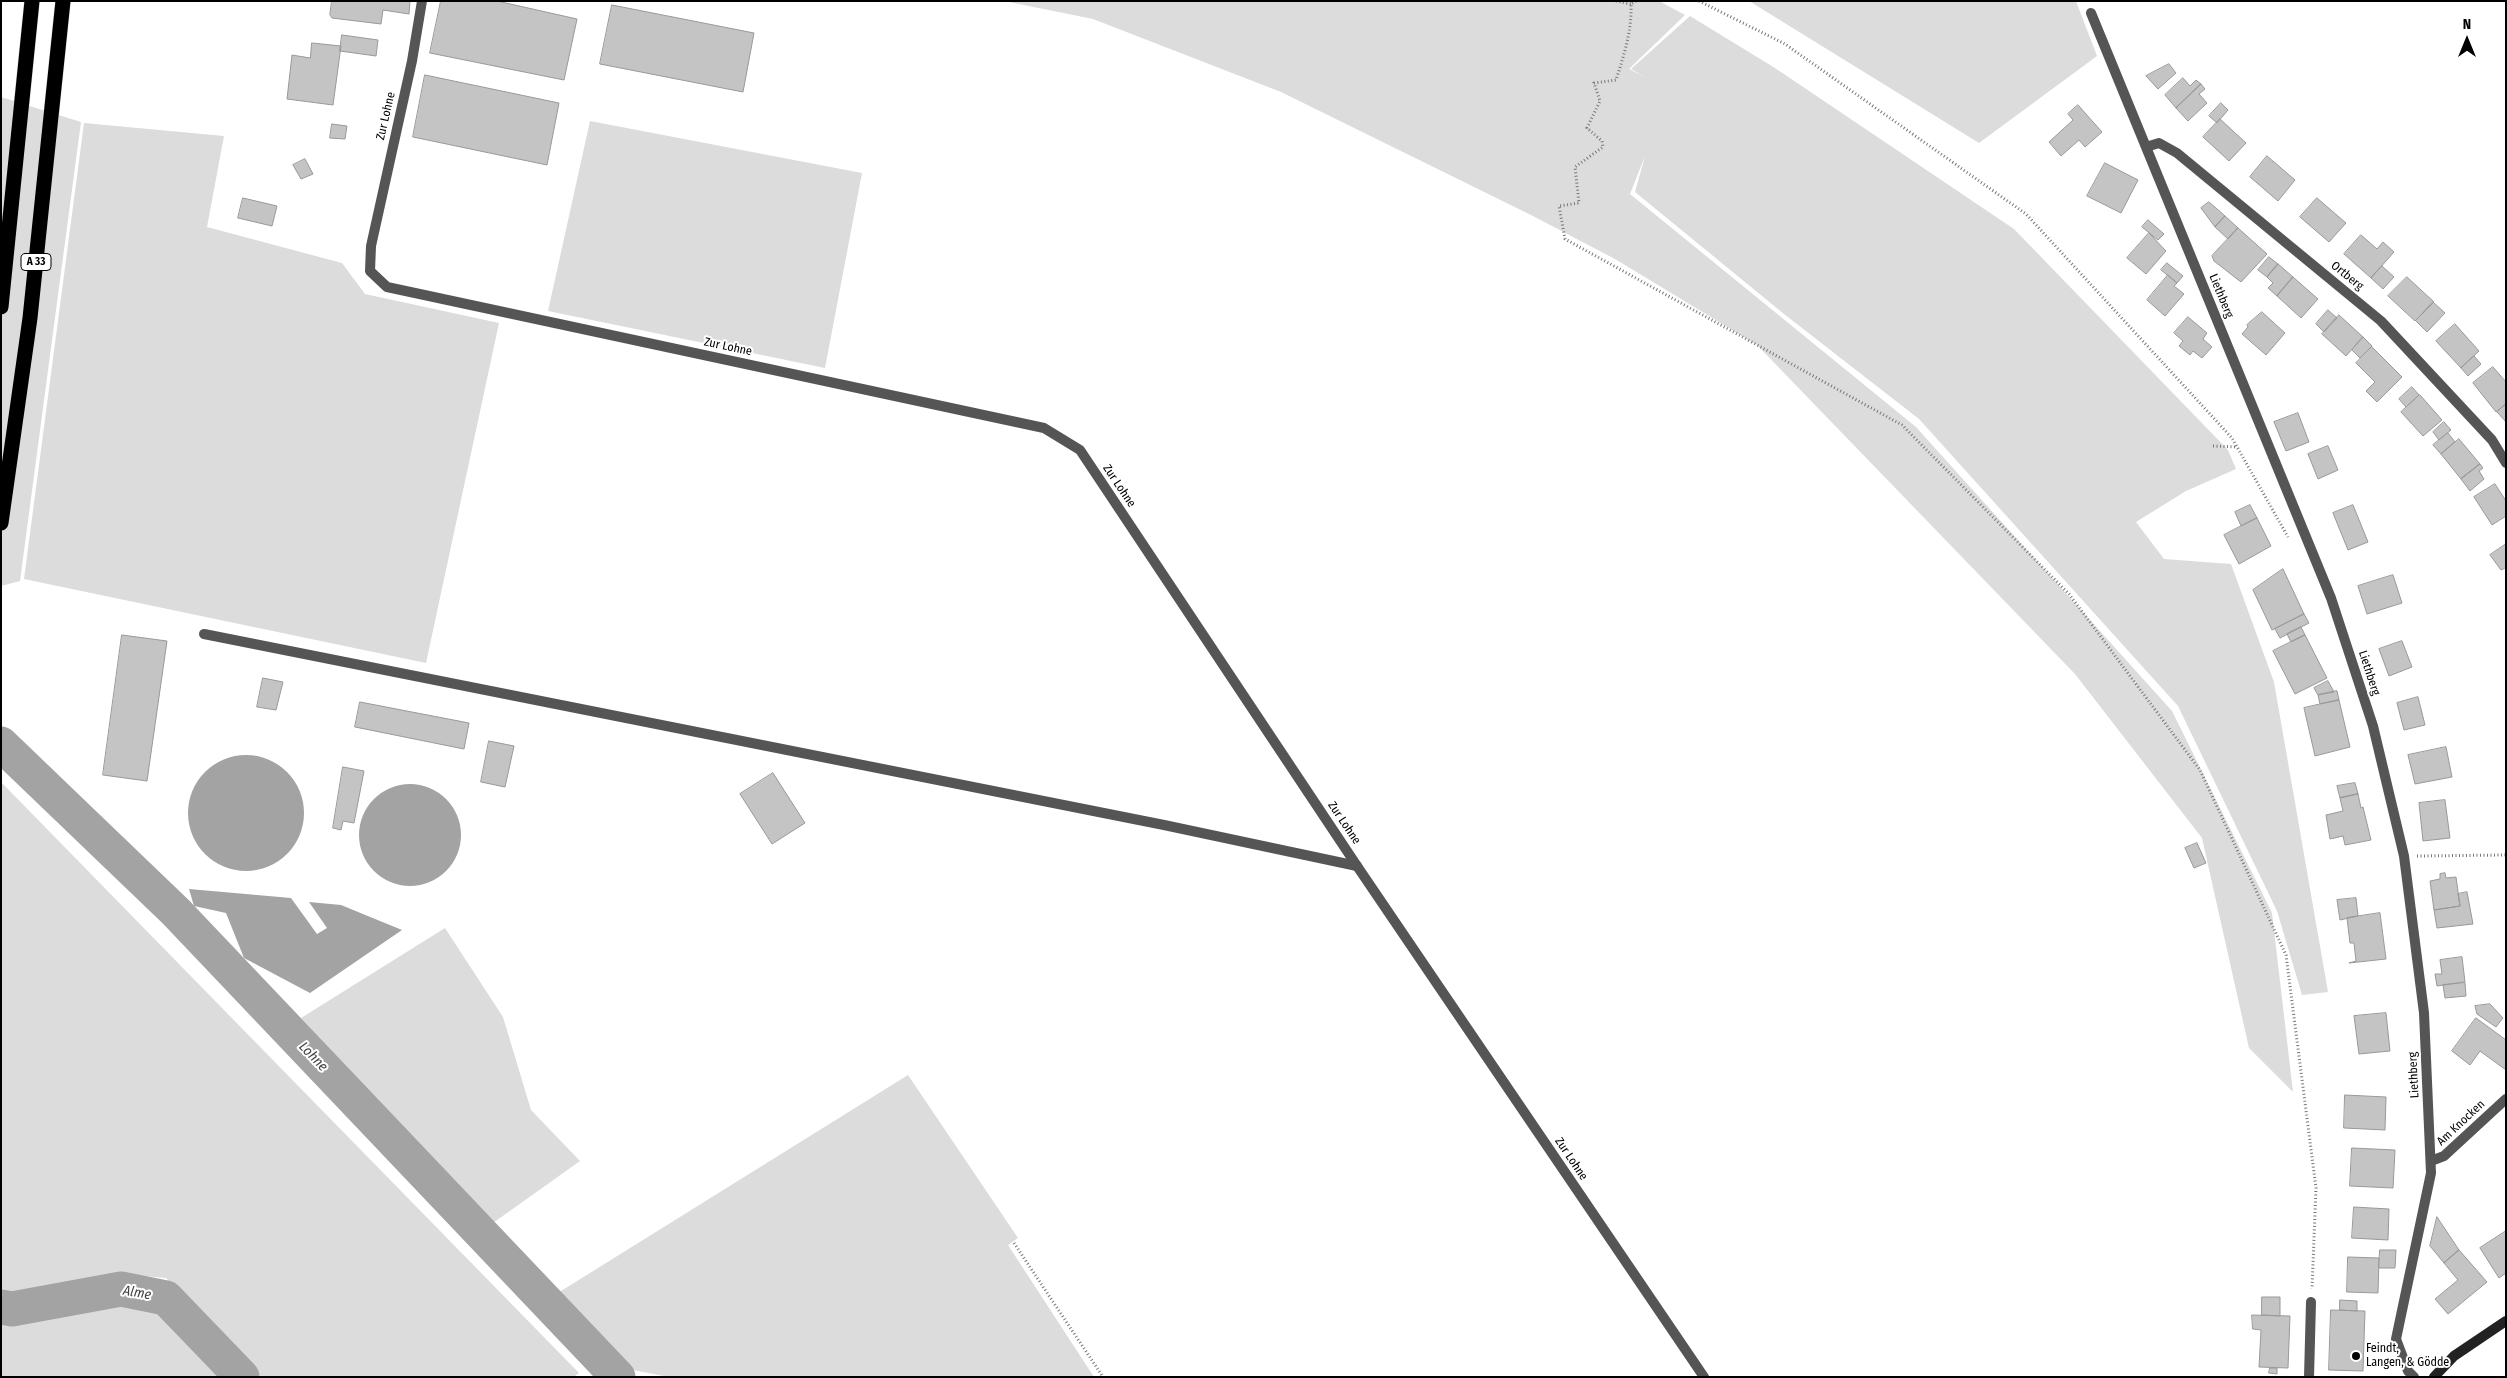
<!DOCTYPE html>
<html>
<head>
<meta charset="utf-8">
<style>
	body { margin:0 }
	#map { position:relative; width:2507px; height:1378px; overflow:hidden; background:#fff; font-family:"Fira Sans Condensed",sans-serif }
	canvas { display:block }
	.frame { position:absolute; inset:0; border:2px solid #000; pointer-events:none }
	.north { position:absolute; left:2442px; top:15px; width:50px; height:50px; -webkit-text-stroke:4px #fff; paint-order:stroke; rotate:0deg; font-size:14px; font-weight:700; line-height:20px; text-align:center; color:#000 }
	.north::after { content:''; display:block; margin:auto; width:18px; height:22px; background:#000; clip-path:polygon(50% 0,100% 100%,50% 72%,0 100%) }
</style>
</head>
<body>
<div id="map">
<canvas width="2507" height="1378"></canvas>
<div class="frame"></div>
<div class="north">N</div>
</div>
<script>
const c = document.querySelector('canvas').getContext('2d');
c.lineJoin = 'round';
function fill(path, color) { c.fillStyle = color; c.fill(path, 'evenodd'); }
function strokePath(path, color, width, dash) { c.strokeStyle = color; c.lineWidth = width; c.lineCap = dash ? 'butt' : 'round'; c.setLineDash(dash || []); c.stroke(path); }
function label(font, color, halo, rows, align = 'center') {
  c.font = font + ' "Fira Sans Condensed",sans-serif'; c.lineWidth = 4; c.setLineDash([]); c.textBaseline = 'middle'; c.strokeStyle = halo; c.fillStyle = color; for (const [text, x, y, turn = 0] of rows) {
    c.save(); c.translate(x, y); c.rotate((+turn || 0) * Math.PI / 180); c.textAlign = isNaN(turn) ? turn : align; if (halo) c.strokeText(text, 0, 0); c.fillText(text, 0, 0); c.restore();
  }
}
const green = new Path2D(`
	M1004,1H1659L1685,15L1629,69L1645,77L1631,69L1690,16L1775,68L2014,229L2228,450L2236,469L2186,491L2136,522L2164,559L2231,564L2274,682L2328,992L2302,995L2277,911L2178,706L1919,419L1784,314L1635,192L1645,156L1630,194L1916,427L2172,711L2272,913L2293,1092L2249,1048L2202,838L2075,674L1757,345L1615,259L1531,215L1281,92L1093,19Z
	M1749,1H2076L2097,56L1979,143Z
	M1,97L81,122L20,581L1,586Z
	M590,121L862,173L825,368L548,311Z
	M84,123L224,136L207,227L342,263L365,294L499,323L426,663L24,579Z
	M1,782L579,1373L574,1377H261L166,1278L121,1274L11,1296L1,1294Z
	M445,928L503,1017L531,1110L580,1161L493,1223L301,1018Z
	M908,1075L1018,1238L1008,1245L1094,1377H669L617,1367L553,1296Z
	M122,1300L165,1305L233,1377H1V1319L13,1321Z`);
const water = new Path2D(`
	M188 813a58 58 0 1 1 116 0a58 58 0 1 1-116 0Z
	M359 835a51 51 0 1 1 102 0a51 51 0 1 1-102 0Z
	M189,889L291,898L317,934L327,928L309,902L341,905L402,930L310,993L244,958L226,913L194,906Z`);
const stream = new Path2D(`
	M618,1376L621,1377`);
const river = new Path2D(`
	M1,744L176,912L618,1377
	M1,1307L12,1309L121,1289L166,1298L242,1377`);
const building = new Path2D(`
	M332,1H410L409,14L383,10L381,24L332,18L330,15Z
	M441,1H497L577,19L564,80L430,53Z
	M612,5L754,33L743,92L600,64Z
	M342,35L378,40L376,56L340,51Z
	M312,43L341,46L333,105L287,99L292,55L310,58Z
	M2169,64L2176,73L2158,89L2146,76Z
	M425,75L559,103L547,165L413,137Z
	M2183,78L2190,86L2196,80L2201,84L2176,108L2165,95Z
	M2201,84L2205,89L2199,94L2207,103L2188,121L2176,108Z
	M2221,103L2228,110L2217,123L2209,116Z
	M2078,105L2102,132L2085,147L2079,140L2061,156L2049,142L2073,120L2068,114Z
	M2220,119L2246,143L2229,161L2203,137Z
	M332,124L347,126L345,139L330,138Z
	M2267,156L2295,180L2278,201L2250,177Z
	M305,159L313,174L301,179L293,165Z
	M2105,163L2138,180L2121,213L2087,196Z
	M243,198L277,206L272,226L238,218Z
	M2317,198L2346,223L2329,242L2300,217Z
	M2209,202L2225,216L2215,227L2201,208Z
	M2225,216L2238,228L2228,239L2215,227Z
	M2148,220L2164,234L2158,240L2142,227Z
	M2238,228L2267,254L2241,282L2214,261L2212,256Z
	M2149,233L2166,251L2146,274L2127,258Z
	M2361,235L2377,249L2383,242L2394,252L2371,278L2344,254Z
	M2269,257L2278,264L2267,277L2258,270Z
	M2167,263L2183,276L2177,283L2161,270Z
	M2278,264L2293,277L2277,296L2268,288L2273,283L2267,277Z
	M2382,266L2394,277L2383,289L2371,278Z
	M2168,275L2177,283L2174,286L2184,294L2165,316L2147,300Z
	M2293,277L2318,299L2301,318L2277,296Z
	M2407,277L2434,302L2415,321L2388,296Z
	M2433,302L2445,313L2427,332L2416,321Z
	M2328,310L2337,318L2324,332L2316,324Z
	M2262,312L2285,333L2266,355L2242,334L2248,327L2247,325Z
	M2339,315L2363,337L2346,356L2322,334Z
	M2188,317L2207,333L2203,339L2212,347L2202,358L2193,351L2190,355L2179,346L2183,341L2174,333Z
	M2455,324L2479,351L2461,368L2436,341Z
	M2363,337L2372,346L2360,358L2352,350Z
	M2372,347L2402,377L2377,402L2366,391L2375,382L2356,363Z
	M2474,356L2481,364L2468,376L2461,368Z
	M2493,367L2506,382V404L2496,412L2473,383Z
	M2412,387L2419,395L2406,407L2399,399Z
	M2420,395L2442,420L2423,436L2401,412Z
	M2506,404V422L2497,412Z
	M2298,413L2309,442L2286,451L2274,422Z
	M2444,422L2451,430L2439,440L2433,432Z
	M2448,433L2455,442L2441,454L2433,445Z
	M2459,439L2480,464L2461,479L2441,454Z
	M2328,446L2338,470L2318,479L2308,454Z
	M2480,464L2483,468L2479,471L2484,479L2470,491L2461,479Z
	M2495,484L2506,501V516L2492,525L2474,497Z
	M2250,505L2257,518L2241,526L2235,512Z
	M2353,505L2368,542L2348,550L2333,513Z
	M2257,518L2271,546L2239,564L2224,535Z
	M2506,544V569L2505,568L2501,570L2490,555Z
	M2283,569L2304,614L2272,630L2253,590Z
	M2393,575L2402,603L2367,614L2358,586Z
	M2304,614L2309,623L2280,638L2275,629Z
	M2301,627L2305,635L2291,642L2287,634Z
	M122,635L167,641L147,781L103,775Z
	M2305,635L2327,678L2295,694L2273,651Z
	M2402,641L2412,667L2389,676L2379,649Z
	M263,678L283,682L276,710L257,707Z
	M2328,681L2334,692L2318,695L2314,688Z
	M2337,691L2339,700L2320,704L2318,695Z
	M2418,697L2425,725L2404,730L2397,703Z
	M2339,700L2350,747L2315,756L2304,708Z
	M360,702L469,723L464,749L355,727Z
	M489,741L514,746L505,787L481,782Z
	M2446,747L2452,777L2415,784L2408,755Z
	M343,767L364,771L354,823L343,821L341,830L333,828Z
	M773,773L805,823L772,844L740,794Z
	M2355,783L2358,794L2340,798L2337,786Z
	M2358,794L2361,808L2363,807L2371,840L2345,845L2343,836L2330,839L2326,815L2343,811L2340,798Z
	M2445,800L2450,838L2423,841L2419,803Z
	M2197,843L2206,863L2194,868L2185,848Z
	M2445,873L2446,878L2456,877L2460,906L2434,910L2430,881L2440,879V874Z
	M2467,892L2473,924L2437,928L2434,910L2460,906L2458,894Z
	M2356,898L2358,916L2340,920L2337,900Z
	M2380,913L2386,959L2349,963L2356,961L2354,943H2350L2347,918Z
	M2462,957L2465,982L2437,986L2435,974H2442L2440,960Z
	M2465,983L2466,996L2445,998L2443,985Z
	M2490,1004L2503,1018L2496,1027L2477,1014L2475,1006Z
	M2386,1013L2390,1051L2359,1054L2354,1016Z
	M2476,1018L2506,1040V1070L2480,1051L2470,1065L2452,1051Z
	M2345,1095L2386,1097L2385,1130L2344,1128Z
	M2352,1148L2395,1150L2393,1188L2350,1186Z
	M2354,1207L2389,1209L2388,1240L2352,1238Z
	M2437,1217L2459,1250L2444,1263L2430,1246Z
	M2506,1231V1273L2499,1278L2480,1248Z
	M2380,1250H2396L2395,1268H2379Z
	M2459,1250L2487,1282L2448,1314L2435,1299L2458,1280L2444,1263Z
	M2348,1257L2379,1258L2378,1293L2347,1292Z
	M2262,1297H2280V1316L2262,1315Z
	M2340,1300L2357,1301V1311L2340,1310Z
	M2331,1310L2365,1311L2363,1371L2329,1370Z
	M2252,1315L2290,1316L2288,1368L2259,1367L2261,1330L2253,1329Z
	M2270,1368H2277V1374L2269,1373Z`);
const path = new Path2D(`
	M1616,1L1631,4
	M1636,1L1631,4C1632,31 1624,55 1616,80L1594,83L1600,101L1587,128L1602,141L1603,147L1575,167L1579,203L1559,206L1565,239L1902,425L2069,594L2200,770L2286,955L2316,1188L2312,1289
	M1699,1L1785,44L2026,214L2232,438L2288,537
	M2213,446L2237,447
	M2417,856L2506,855
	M1014,1243L1103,1377`);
const service = new Path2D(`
	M204,634L1164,825L1357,866`);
const minor = new Path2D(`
	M422,1L412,61L371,246L370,271L387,287L1044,428L1080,450L1357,866L1704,1377
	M2091,13L2331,598L2373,726L2404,856L2424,1013L2431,1173L2396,1339L2408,1371L2414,1377
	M2146,147L2159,143L2177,153L2381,321L2492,440L2506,463
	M2431,1161L2444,1156L2506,1099
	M2309,1377L2311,1302`);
const secondary = new Path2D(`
	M2434,1377L2454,1356L2506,1321`);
const motorway = new Path2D(`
	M1,307L32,1
	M1,523L30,318L63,1`);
const markers = [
	[2356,1356,5,"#000"]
];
const shields = [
	[36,262,30]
];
const shieldNames = [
	["A 33",36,262]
];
const streetNames = [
	["Zur Lohne",386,116,-77],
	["Ortberg",2347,276,39],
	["Liethberg",2221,296,68],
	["Zur Lohne",728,347,12],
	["Zur Lohne",1119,486,56],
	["Liethberg",2369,673,72],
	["Zur Lohne",1344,823,56],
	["Liethberg",2414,1075,-93],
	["Am Knocken",2461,1123,-43],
	["Zur Lohne",1571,1159,56]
];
const poiNames = [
	["Feindt,",2366,1349],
	["Langen, & Gödde",2366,1363]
];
const waterNames = [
	["Lohne",313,1057,46],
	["Alme",137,1293,10]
];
fill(green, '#dcdcdc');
fill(water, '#a3a3a3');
strokePath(stream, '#a3a3a3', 5.5);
strokePath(river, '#a3a3a3', 35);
fill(building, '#c4c4c4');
strokePath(building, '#999', 1);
strokePath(motorway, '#dbdbdb', 16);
strokePath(path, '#777', 3, [1, 2.5]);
strokePath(service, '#555', 10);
strokePath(minor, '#555', 10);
strokePath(secondary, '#222', 10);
strokePath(motorway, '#000', 15);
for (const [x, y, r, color] of markers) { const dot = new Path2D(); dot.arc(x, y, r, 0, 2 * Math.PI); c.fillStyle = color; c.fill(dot); strokePath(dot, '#fff', 2); }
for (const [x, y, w] of shields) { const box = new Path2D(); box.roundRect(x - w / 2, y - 8.5, w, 17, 4); c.fillStyle = '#fff'; c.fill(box); strokePath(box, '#000', 1); }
label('bold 11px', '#000', null, shieldNames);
label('12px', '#000', '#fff', streetNames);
label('12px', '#000', '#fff', poiNames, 'left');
label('italic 14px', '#444', '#fff', waterNames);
</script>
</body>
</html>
